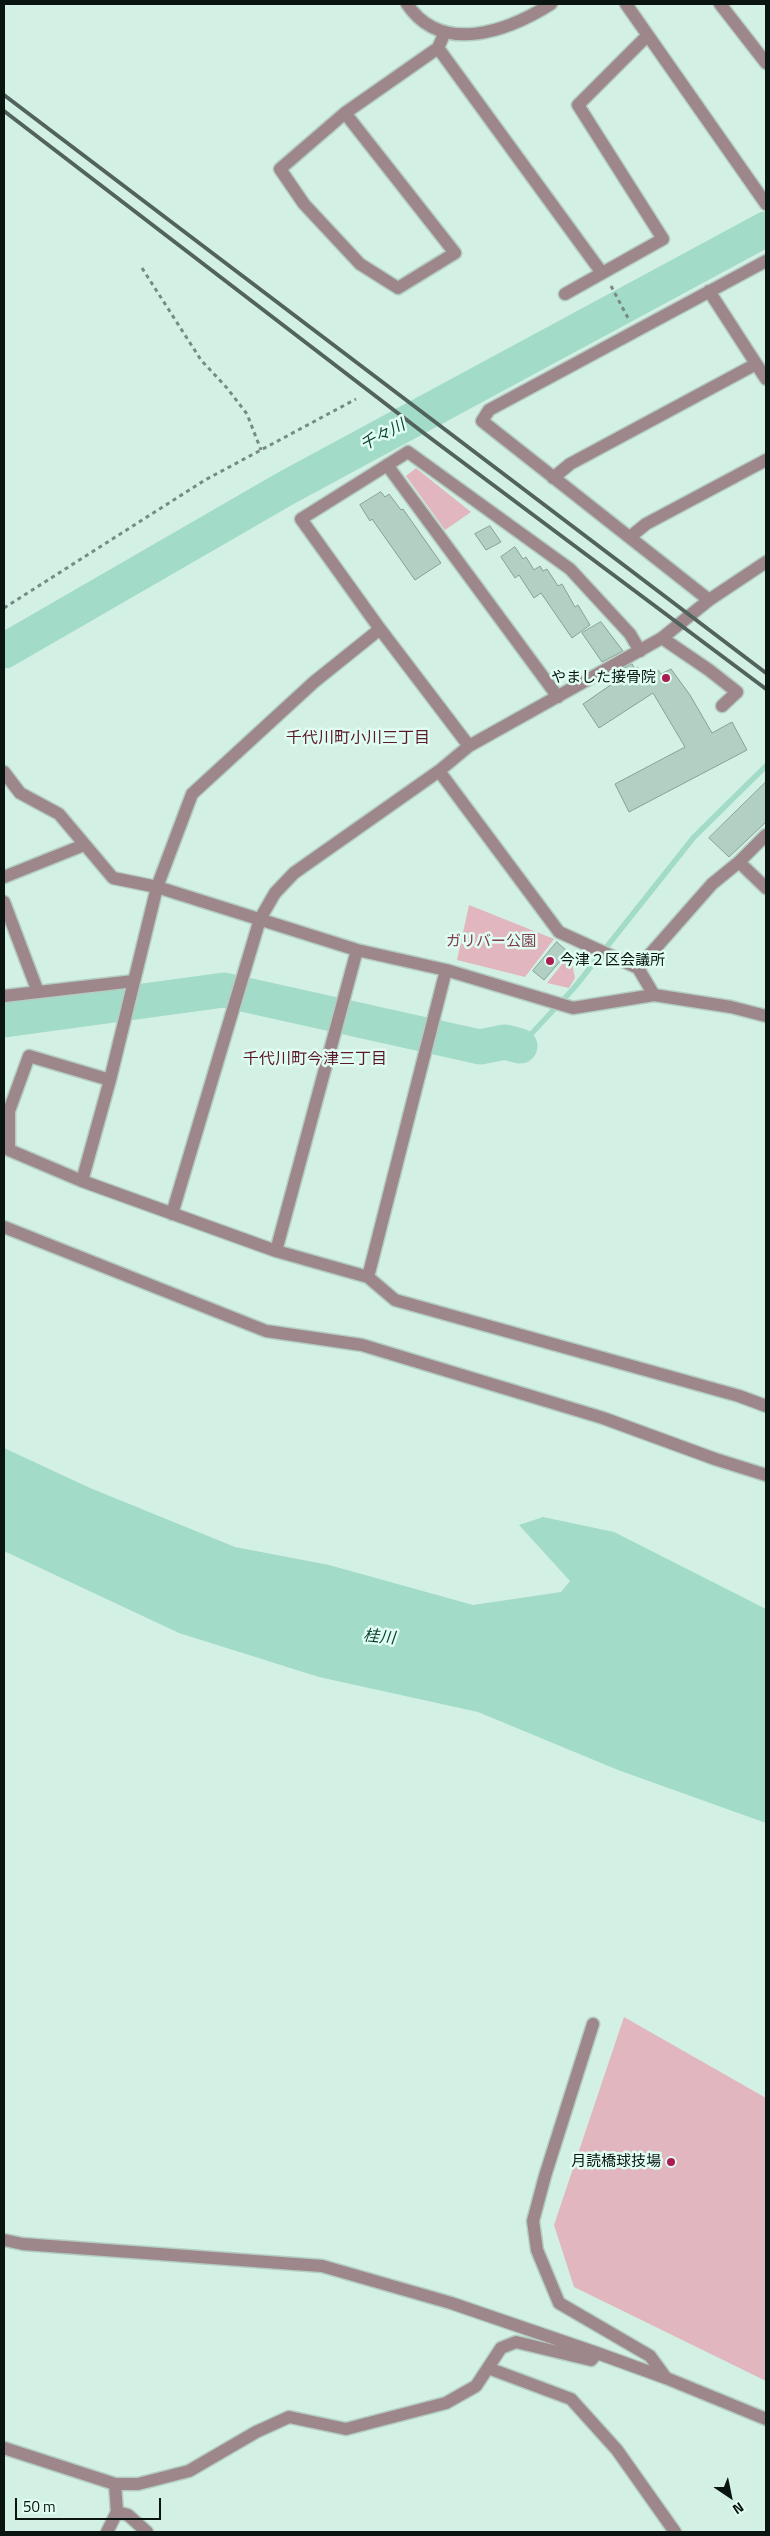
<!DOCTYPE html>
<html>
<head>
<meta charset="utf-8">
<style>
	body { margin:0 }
	#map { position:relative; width:770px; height:2536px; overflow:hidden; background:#d3f0e5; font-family:"Titillium Web",sans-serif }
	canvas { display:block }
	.frame { position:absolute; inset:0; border:5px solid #0a1511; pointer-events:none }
	.north { position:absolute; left:705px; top:2471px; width:50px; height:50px; -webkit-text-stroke:4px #e0fdf2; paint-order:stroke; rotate:146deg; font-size:14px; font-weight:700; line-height:20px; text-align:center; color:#0a1511 }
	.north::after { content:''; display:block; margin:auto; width:18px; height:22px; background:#0a1511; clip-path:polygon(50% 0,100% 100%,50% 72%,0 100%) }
	.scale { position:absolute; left:15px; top:2498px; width:146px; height:22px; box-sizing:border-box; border:2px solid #0a1511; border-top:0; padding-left:6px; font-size:15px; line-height:18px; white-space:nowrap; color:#0a1511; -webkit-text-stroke:4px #e0fdf2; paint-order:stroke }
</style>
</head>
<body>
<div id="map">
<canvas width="770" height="2536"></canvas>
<div class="frame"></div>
<div class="north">N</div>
<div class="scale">50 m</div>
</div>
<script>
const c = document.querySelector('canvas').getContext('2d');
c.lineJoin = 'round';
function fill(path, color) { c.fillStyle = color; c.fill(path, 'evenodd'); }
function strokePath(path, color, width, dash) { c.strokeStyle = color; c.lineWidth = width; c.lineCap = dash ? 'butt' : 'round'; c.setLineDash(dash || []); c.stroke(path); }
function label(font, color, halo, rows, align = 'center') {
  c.font = font + ' "Titillium Web","Noto Sans JP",sans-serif'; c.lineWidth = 5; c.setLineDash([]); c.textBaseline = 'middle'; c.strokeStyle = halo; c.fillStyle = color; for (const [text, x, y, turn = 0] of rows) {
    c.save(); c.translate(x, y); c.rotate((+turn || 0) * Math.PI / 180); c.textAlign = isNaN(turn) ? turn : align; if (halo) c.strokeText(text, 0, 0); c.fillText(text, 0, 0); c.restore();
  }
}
const green = new Path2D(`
	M416,468L471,512L445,530L406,476Z
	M469,905L554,939L525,977L457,960Z
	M570,954L575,978L569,988L547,983Z
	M624,2017L766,2098V2381L574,2287L554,2225Z`);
const water = new Path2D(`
	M4,1448L90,1488L235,1547L329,1565L473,1605L561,1592L570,1581L519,1525L543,1517L614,1532L766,1609V1823L618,1770L478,1712L319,1677L179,1633L4,1551Z`);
const stream = new Path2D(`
	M520,1046L574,988L694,837L766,766`);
const river = new Path2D(`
	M4,651L288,487L766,229
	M4,1020L224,990L480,1047L505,1042L520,1046`);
const building = new Path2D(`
	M381,492L385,497L389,494L401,510L403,509L441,563L415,580L372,519L370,521L360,505Z
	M490,526L501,542L486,550L475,534Z
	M515,547L523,559L526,557L534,570L540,566L543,571L547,569L558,586L562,584L575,607L578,605L590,625L572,638L541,593L534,598L519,575L515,578L501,557Z
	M601,622L623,651L602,662L582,633Z
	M632,664L635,669L638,667L645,679L658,670L661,674L671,669L690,695L712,733L732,722L747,750L629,812L615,784L685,747L653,693L599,728L583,704L615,682L611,676Z
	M766,782V822L729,857L709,838Z
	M557,942L568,952L544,980L533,971Z`);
const path = new Path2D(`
	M142,268L201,360L227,388L247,414L261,450
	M611,286L628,318
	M4,608L205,480L356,399`);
const street = new Path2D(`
	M407,4C442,56 508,31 551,4
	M626,4L766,204
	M720,4L766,63
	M438,48L602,273
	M345,113L455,253L398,288L360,264L304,204L280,169L345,113L438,48L445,32
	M709,291L766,379
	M565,294L663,239L578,105L647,36
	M387,465L558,697
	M553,478L570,464L756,364
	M630,537L646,524L766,460
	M709,600L482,421L489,410L766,261
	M380,629L314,682L192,794L157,887L110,1080L82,1181L276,1251L368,1277L395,1300L739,1396L766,1406
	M662,638L709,670L737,692L722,706
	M469,746L380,629L301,519L408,452L570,569L630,634L640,651
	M439,771L559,932L638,968L654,995
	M4,772L20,793L59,814L113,878L157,887L357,950L446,970L573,1008L654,995L731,1007L766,1016
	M739,862L766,888
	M4,877L84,845
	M4,902L38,992
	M638,968L712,884L739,862L766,835
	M4,996L134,981
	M82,1181L9,1150V1111L29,1056L110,1080
	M172,1214L260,919L275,893L294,873L439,771L469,746L662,638L709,600L766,562
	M4,1227L266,1331L362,1345L603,1418L715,1459L766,1475
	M276,1251L357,950
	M368,1277L446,970
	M593,2024L545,2176L533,2221L537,2250L559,2303L650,2356L666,2378
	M4,2240L23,2244L322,2266L451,2303L597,2353L666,2378L766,2419
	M488,2368L571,2399L617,2450L675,2532
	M4,2448L115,2484H138L189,2471L256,2432L289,2417L346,2429L446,2403L476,2386L501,2348L516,2342L591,2360L597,2353
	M117,2512L128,2515L147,2532
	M107,2532L117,2512L115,2484`);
const rail = new Path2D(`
	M4,95L766,673
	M4,111L425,434L766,689`);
const markers = [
	[666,678,5,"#ac1b51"],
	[550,961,5,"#ac1b51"],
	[671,2162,5,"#ac1b51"]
];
const poiNames = [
	["やました接骨院",656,678],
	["今津２区会議所",560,961,"left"],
	["月読橋球技場",661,2162]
];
const parkNames = [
	["ガリバー公園",491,942]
];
const waterNames = [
	["千々川",383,436,-28],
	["桂川",379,1638,5]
];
const neighbourhoodNames = [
	["千代川町小川三丁目",358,739],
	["千代川町今津三丁目",315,1060]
];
fill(green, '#e2b6be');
fill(water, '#a2dbc7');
strokePath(stream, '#a2dbc7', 5.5);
strokePath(river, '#a2dbc7', 35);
fill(building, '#b2cfc4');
strokePath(building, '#85a197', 1);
strokePath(street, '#b3cdc3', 15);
strokePath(path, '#768b83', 3, [4, 4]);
strokePath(street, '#9e878b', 12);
strokePath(rail, '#51635c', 4);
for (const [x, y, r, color] of markers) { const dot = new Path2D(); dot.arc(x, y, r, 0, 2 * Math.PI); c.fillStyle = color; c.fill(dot); strokePath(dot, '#e0fdf2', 2); }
label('15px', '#0a1511', '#e0fdf2', poiNames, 'right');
label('15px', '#803c4e', '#e0fdf2', parkNames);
label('italic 16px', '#0c3e31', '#e0fdf2', waterNames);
label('16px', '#5c182d', '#e0fdf2', neighbourhoodNames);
</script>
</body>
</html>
